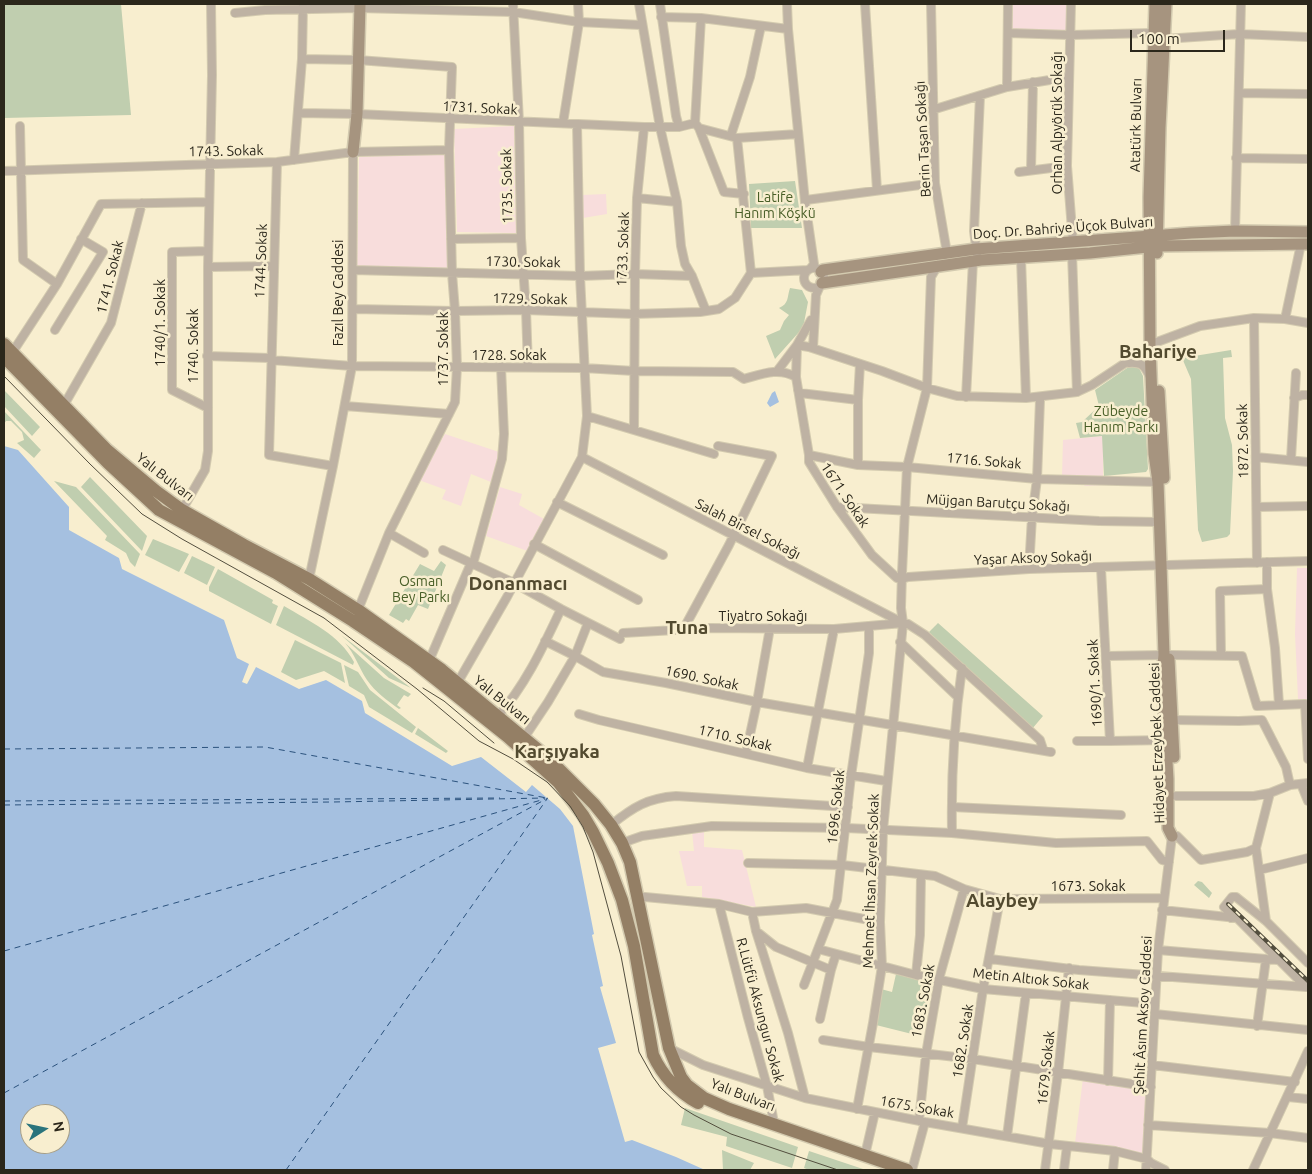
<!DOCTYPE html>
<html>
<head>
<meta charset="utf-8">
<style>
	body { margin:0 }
	#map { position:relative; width:1312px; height:1174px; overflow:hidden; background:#f8eecf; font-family:Ubuntu,sans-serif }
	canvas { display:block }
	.frame { position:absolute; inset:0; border:5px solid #2b271b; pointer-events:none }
	.north { position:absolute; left:20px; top:1104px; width:50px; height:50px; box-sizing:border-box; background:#f8eecf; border:1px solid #a69e87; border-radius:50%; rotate:80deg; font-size:14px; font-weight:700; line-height:20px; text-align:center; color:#2b271b }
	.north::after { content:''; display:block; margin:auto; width:18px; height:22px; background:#2a747c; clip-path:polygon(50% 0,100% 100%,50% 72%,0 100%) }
	.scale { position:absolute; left:1130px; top:30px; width:95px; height:22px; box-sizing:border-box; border:2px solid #2b271b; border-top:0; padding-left:6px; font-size:15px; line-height:18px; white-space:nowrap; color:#2b271b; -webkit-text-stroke:4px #f8eecf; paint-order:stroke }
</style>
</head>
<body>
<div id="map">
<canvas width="1312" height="1174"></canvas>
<div class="frame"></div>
<div class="north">N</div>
<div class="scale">100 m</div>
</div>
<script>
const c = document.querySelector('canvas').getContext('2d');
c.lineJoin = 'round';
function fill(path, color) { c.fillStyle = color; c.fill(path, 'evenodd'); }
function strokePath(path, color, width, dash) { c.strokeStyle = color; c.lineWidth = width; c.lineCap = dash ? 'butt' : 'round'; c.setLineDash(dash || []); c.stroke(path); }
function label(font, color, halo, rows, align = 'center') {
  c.font = font + ' Ubuntu,sans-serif'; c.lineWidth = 5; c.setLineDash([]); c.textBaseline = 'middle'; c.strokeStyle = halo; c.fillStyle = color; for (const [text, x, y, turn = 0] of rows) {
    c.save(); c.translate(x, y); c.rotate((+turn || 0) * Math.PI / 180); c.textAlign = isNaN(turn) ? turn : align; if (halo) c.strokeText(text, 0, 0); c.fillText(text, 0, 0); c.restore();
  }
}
const education = new Path2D(`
	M1011,4H1068L1067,31L1011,30Z
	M514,126L516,233L457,232L454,129Z
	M446,153L450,269L357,268L359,157Z
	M606,194L607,214L583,218L582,195Z
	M445,434L499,452L491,482L471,474L461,506L442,499L446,490L419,480Z
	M1103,436V485L1086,486L1062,476L1063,440Z
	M500,487L522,494L519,505L544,519L533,553L486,536Z
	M1297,568H1308V716V700L1298,699L1295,634Z
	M692,831H704V847L742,850L756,907L702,897V886H687L679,851H694Z
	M1083,1078L1147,1091L1144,1155L1109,1145L1075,1143Z`);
const green = new Path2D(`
	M4,4H121L131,115L4,118Z
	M795,181L802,228H751L749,184Z
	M790,288L802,290L808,302L804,323L800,331L775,359L766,336L780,330L784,321L789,315L779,308C789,304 787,297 790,288Z
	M1231,350L1232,357L1223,358L1225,418L1232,445L1233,471L1230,534L1227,537L1202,542L1198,530L1191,379L1182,358Z
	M1130,366L1139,368L1143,376L1148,469L1146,472L1104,476L1102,436L1080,438L1076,423L1082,422L1099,406L1095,390Z
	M4,390L40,427L32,436L4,406Z
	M4,411L41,450L34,458L17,443L24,440L22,432L11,421H6L4,424Z
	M90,477L147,536L142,551L81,487Z
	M54,481L76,487L140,554L135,567L130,562L126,553L105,540L107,536Z
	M153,539L189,554L179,572L145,555Z
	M192,556L215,567L207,585L184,573Z
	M441,561L446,565L428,609L418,605L409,621L406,619L403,623L389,615L420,564L434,571Z
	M218,569L273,600L272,603L278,606L271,624L209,591V587Z
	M284,606C309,621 340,635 354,662L353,665L276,625Z
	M938,623L1043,716L1032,729L929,632Z
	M341,635L411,688L389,678Z
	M295,640L341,663L345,683L324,671L296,680L281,672Z
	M345,643L384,678L411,694L408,697L404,695L397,705L401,708L399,709C388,701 375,692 367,680C359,668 355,654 345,643Z
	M344,665L358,672L370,690L416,727L412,733L369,707L364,695L349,686Z
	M418,728L448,751L446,753L415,734Z
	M1198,881L1202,882L1212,893L1209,898L1194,885Z
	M896,974L932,984L920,1036L876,1025L881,989L892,992Z
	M685,1108L798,1147L792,1168L726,1146L727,1137L681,1125Z
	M722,1150L754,1163L750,1170H723Z
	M809,1151L866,1170H809L804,1168Z`);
const water = new Path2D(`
	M775,391L779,402L770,407L767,403L772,393Z
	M4,446L18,450L69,507V530L119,558L122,569L224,620L237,658L249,664L242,682L247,684L256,667L299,689L326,680L362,701L365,713L452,766L481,757L526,792L532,785L560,809L573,826L594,934L592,935L603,986L600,987L616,1043L598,1048L625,1142L632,1140L676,1157L705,1170H4ZM30,1114H60V1144H30Z`);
const ferry = new Path2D(`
	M4,749L265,747L547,798
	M4,801L500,798
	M4,805L333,802L545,798
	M4,951L545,799
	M4,1093L548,798
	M286,1170L547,799`);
const street = new Path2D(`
	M513,4L519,122L521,238L526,310L528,367
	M639,4L660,127L677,202
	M660,4L676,116L679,127
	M787,4L788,29L805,202L814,264L810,269
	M865,4L877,190
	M931,4L935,183L947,253L945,255
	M1071,4L1067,166L1073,242
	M235,13L265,10L359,8L513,12L579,22L641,25
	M661,17L701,18L788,29
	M1008,33L1070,35L1153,33
	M1164,39L1239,34L1308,37
	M302,59L358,60L452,67L449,150L452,273L455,311L457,367L455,402L389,533L358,610
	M1007,87L1008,4
	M1240,93L1308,94
	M932,110L1007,87L1068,77
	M299,113L357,114L644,127H679L695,123L699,128L737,138L798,134
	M563,123L579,22L578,4
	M695,123L701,18
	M20,126L23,260L57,284
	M699,128L724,192L744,194
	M731,135L750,77L761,26
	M1236,158L1308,159
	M294,160L302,59L303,6
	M277,162L269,455L333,466
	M1031,170L1033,82
	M4,171L277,162L353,152L449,150
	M1019,172L1067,166
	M637,198L677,202L681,246L685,264L692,276L706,311
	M806,200L935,183
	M1235,231L1241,4
	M451,239L521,238
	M208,251L172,252V390L208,408
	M1072,253L1077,392
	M977,254L974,231L980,96
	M1021,258L1026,398
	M208,267L273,266
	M804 278a10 10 0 1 1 20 0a10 10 0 1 1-20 0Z
	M353,270L580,276L635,274L692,276
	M751,273L808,270
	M354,309L455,311L526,310L633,314L700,312L719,309L735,298L751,273L737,138
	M1254,318L1257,563
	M1285,319L1301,244
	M55,330L103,252L81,239
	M797,345L809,347L882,371L927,388L957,396L1026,398L1077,392L1092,385L1157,342L1200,326L1254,318L1285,319L1308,323
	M797,345L796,377L809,455V462L837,507L872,555L897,578L902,579
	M813,348L816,295L820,286
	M12,353L57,284L101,204L209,202
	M207,356L270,358
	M271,360L352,366L584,368L634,371L733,372L744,379C762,374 779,367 796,377
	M1129,363C1142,362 1145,366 1150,377
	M778,370L797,345L811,320
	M798,390L800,393L858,400
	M966,397L973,261
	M1294,398L1302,395H1308
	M64,405L111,323L142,203
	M345,406L449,414
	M587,416L714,454
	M634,430L635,274L637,198L644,127
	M809,455L858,465L907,467L1037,479L1158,482
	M582,457L903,623L908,624L925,635L1040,740L1043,749
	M1256,457L1308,462
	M1291,459L1296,373
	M858,465V400L860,364
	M557,502L663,555
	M837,507L1099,521L1159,522
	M1257,507L1308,506
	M182,510L205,470L208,451V267L212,75L211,4
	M389,533L424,553
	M534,544L638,600
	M443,550L514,583L561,609L620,639
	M1267,562V589L1275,648L1279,704
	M473,564L502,459L504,434L501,367
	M1101,568L1110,741L1166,740
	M1029,569L1032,517L1037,479L1040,400L1038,397
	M309,579L333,466L352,366L353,152
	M902,579L908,577L1029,569L1308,561
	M683,630L729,545L772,456L718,446
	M623,633L710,628L834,629L903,623
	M545,641L575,656L603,672L666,683L757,702L1051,752
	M900,642L958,697
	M1169,655L1242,656L1257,706L1305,704L1308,759
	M1221,655L1220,591L1267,589
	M1106,656L1164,655
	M429,661L471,563
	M458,682L507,597L582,457L587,416L580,276L577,124
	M579,714L599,720L807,768L886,781
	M497,717C525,686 543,647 561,609
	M1173,720L1239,721L1262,720L1286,767L1290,785
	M524,738L548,702L575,656L588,623
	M1077,741H1110
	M746,753L757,702L770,628
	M807,768L834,629
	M1301,784L1308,801
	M1176,796H1254L1270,793L1290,785L1308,783
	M952,807L1121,815
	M611,825C633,807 648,798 676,796L848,807
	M952,833C951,778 954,723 962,668
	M622,843L642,836L712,826L846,828L952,833L1056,843L1147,841L1162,860L1169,862
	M748,863L842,865L935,876L964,889L1000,899L1164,898
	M1259,870L1308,858
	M639,898L645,897L719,904L752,912L806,908L880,922
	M719,904L748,1018L767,1086L774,1123
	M1162,910L1237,918L1306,987
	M752,912L756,931L788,1033L805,1098
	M1231,918L1230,913L1224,907L1232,897H1236L1266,921L1308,963
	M1266,921L1256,848L1270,793
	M756,931L776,947L831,970
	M818,949L916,975L983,989L1155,1004
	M1158,950L1278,960
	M990,959L1079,970L1306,987
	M916,975L920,935L921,875
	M804,985L837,900L851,776L869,653V626
	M1155,1014L1308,1030
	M820,1019L831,970L836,954
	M1257,1026L1266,959
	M823,1040L869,1047L973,1059L1151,1087
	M669,1048L703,1065L805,1098L925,1122L1050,1144L1115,1151L1147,1159L1151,1163L1165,1170
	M1152,1065L1295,1082
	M1108,1081L1110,1000
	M1288,1097L1308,1099
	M857,1109L873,1023L882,966L880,922L883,830L903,623L901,608L902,573L907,467L927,388L931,277L938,265
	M919,1121L926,1054L939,979L964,889
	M1148,1125L1270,1133L1308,1138
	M962,1128L983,989L1000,899
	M1007,1136L1026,993
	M865,1155L875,1112
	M912,1170L925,1122
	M1045,1170L1058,1073L1069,968
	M1064,1170L1067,1146
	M1113,1170L1115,1151
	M1146,1170L1158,950L1172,836H1177L1201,860L1247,852L1256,848
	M1253,1170L1308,1051`);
const secondary = new Path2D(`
	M1155,4L1149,197L1150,346L1154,454L1158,482L1161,565L1164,655L1162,675L1168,779V828L1172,836
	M353,152L357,114L360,4
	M1157,253L1160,128L1166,4
	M821,272L823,270L976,249L1191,233L1235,231L1308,232
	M822,283L981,260L1090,253L1157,246L1308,244
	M1159,391L1164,478
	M1169,659L1174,757`);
const primary = new Path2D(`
	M4,344L106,449L156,491L182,510L244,545L309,579L358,610L442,670L524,738L547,757L594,804L611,825L622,843L630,862L669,1048L681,1077L687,1085L704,1098L729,1109L907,1170
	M4,357L108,463L159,510L276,573L353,621L414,662L508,737L558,782L583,815L593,832L608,863L622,900L634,946L653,1055C663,1077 678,1092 698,1103`);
const tram = new Path2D(`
	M4,376L90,464L142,514L182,539L324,618L417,689L479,741L513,759L547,782L570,806L583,827L593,852L621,956L639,1052L653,1077L661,1088L681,1107L694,1115L731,1134L838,1170
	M423,688L444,701L494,743`);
const rail = new Path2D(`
	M1228,904L1308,981`);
const streetNames = [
	["1731. Sokak",480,108,3],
	["Orhan Alpyörük Sokağı",1057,123,-90],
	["Atatürk Bulvarı",1136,125,-89],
	["Berin Taşan Sokağı",923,139,-93],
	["1743. Sokak",226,151,-1],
	["1735. Sokak",507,186,-91],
	["Doç. Dr. Bahriye Üçok Bulvarı",1063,228,-4],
	["1733. Sokak",623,249,-88],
	["1744. Sokak",261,261,-88],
	["1730. Sokak",523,262,1],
	["1741. Sokak",110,277,-76],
	["Fazıl Bey Caddesi",338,293,-90],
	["1729. Sokak",530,299,1],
	["1740/1. Sokak",160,323,-90],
	["1740. Sokak",193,346,-90],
	["1737. Sokak",443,349,-90],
	["1728. Sokak",509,355],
	["1872. Sokak",1243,441,-91],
	["1716. Sokak",984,461,5],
	["Yalı Bulvarı",165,477,38],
	["1671. Sokak",845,495,56],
	["Müjgan Barutçu Sokağı",998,503,3],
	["Salah Birsel Sokağı",748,529,27],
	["Yaşar Aksoy Sokağı",1033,558,-2],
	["Tiyatro Sokağı",763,616],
	["1690. Sokak",702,678,12],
	["1690/1. Sokak",1095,683,-93],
	["Yalı Bulvarı",502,700,39],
	["1710. Sokak",735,738,13],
	["Hidayet Erzeybek Caddesi",1157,743,-92],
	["1696. Sokak",836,807,-84],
	["Mehmet İhsan Zeyrek Sokak",871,881,-88],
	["1673. Sokak",1088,886],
	["Metin Altıok Sokak",1031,979,6],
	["1683. Sokak",923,1001,-79],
	["R.Lütfü Aksungur Sokak",760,1010,75],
	["Şehit Âsım Aksoy Caddesi",1143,1015,-87],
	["1682. Sokak",963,1041,-81],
	["1679. Sokak",1046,1068,-84],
	["Yalı Bulvarı",743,1095,21],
	["1675. Sokak",917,1107,10]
];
const parkNames = [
	["Latife",775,197],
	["Hanım Köşkü",775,213],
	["Zübeyde",1121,411],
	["Hanım Parkı",1121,427],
	["Osman",421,581],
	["Bey Parkı",421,597]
];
const districtNames = [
	["Bahariye",1158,352],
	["Donanmacı",518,584],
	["Tuna",687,628],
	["Karşıyaka",557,752],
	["Alaybey",1002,901]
];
fill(education, '#f8dddc');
fill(green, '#c0ceaf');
fill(water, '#a5c0e0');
strokePath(ferry, '#2b527d', 1, [6, 5]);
strokePath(street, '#d3caaf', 10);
strokePath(secondary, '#d3caaf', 14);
strokePath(primary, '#d3caaf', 15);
strokePath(street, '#beb2a3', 8);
strokePath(secondary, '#a6947f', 11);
strokePath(primary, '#947f65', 12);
strokePath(tram, '#534e3e', 1);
strokePath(rail, '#534e3e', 4);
strokePath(rail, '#f8eecf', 2, [5.5]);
label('14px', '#2b271b', '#f8eecf', streetNames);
label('14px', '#485e27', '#f8eecf', parkNames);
label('bold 19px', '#524a2f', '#f8eecf', districtNames);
</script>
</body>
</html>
